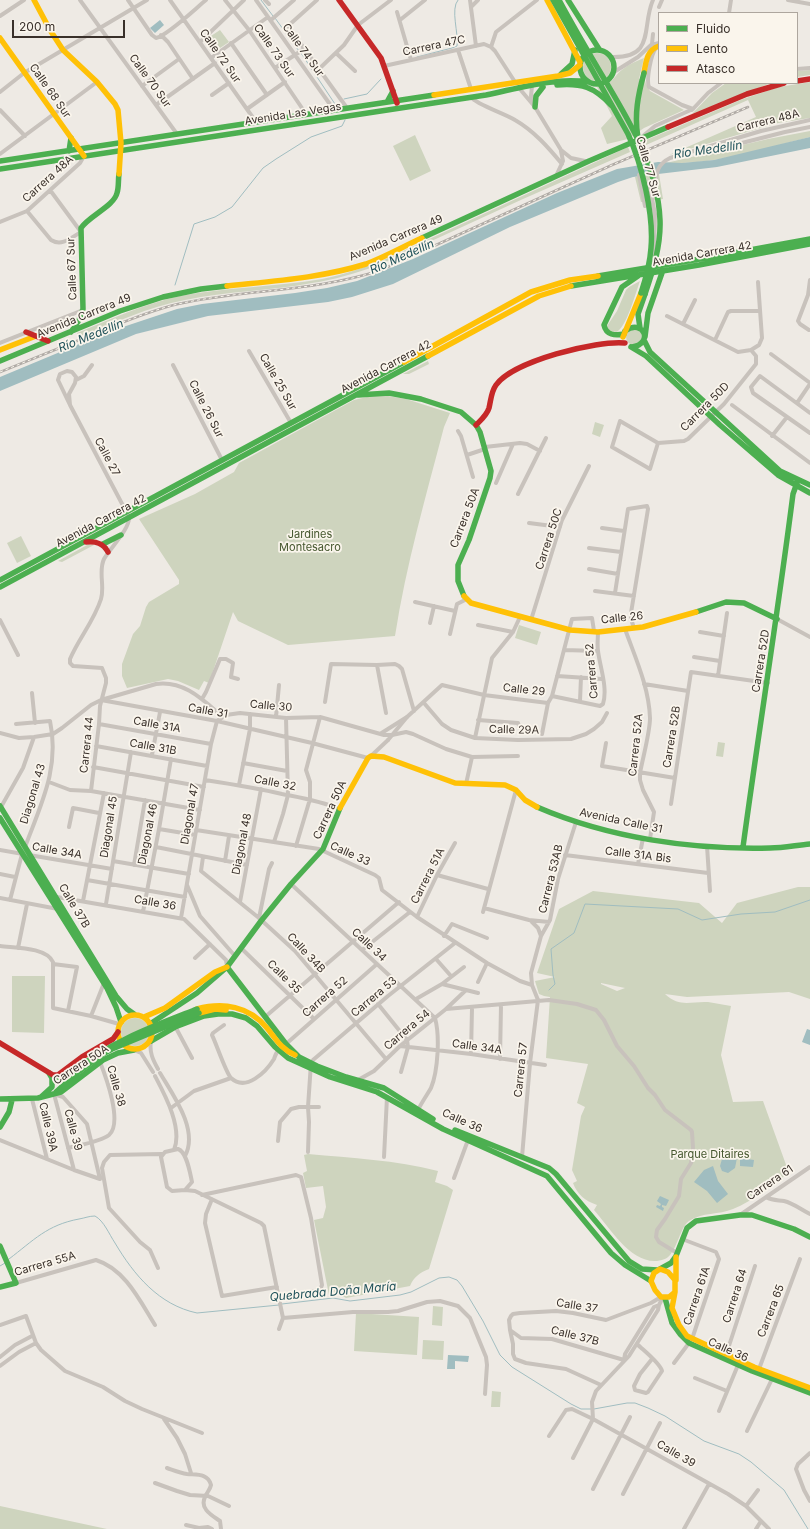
<!DOCTYPE html>
<html>
<head>
<meta charset="utf-8">
<style>
	body { margin:0 }
	#map { position:relative; width:810px; height:1529px; overflow:hidden; background:#eeeae4; font-family:Inter,sans-serif }
	canvas { display:block }
	.legend { position:absolute; left:658px; top:12px; width:140px; height:72px; box-sizing:border-box; background:#faf5ec; border:1px solid #ada69e; margin:0; padding:5px 7px; list-style:none; font-size:12px; color:#39302a }
	.legend li { display:flex; align-items:center; gap:8px; height:20px }
	.legend b { width:20px; border:1px solid #ada69e }
	.scale { position:absolute; left:12px; top:20px; width:113px; height:18px; box-sizing:border-box; border:2px solid #39302a; border-top:0; padding-left:5px; font-size:12px; line-height:14px; white-space:nowrap; color:#39302a; -webkit-text-stroke:3px #faf5ec; paint-order:stroke }
</style>
</head>
<body>
<div id="map">
<canvas width="810" height="1529"></canvas>
<ul class="legend">
<li><b style="height:5px;background:#4caf50"></b>Fluido</li>
<li><b style="height:5px;background:#ffc107"></b>Lento</li>
<li><b style="height:5px;background:#c62828"></b>Atasco</li>
</ul>
<div class="scale">200 m</div>
</div>
<script>
const c = document.querySelector('canvas').getContext('2d');
c.lineJoin = 'round';
function fill(path, color) { c.fillStyle = color; c.fill(path, 'evenodd'); }
function strokePath(path, color, width, dash) { c.strokeStyle = color; c.lineWidth = width; c.lineCap = dash ? 'butt' : 'round'; c.setLineDash(dash || []); c.stroke(path); }
function label(font, color, halo, rows, align = 'center') {
  c.font = font + ' Inter,sans-serif'; c.lineWidth = 3.5; c.setLineDash([]); c.textBaseline = 'middle'; c.strokeStyle = halo; c.fillStyle = color; for (const [text, x, y, turn = 0] of rows) {
    c.save(); c.translate(x, y); c.rotate((+turn || 0) * Math.PI / 180); c.textAlign = isNaN(turn) ? turn : align; if (halo) c.strokeText(text, 0, 0); c.fillText(text, 0, 0); c.restore();
  }
}
const green = new Path2D(`
	M220,30L229,42L220,48L211,36Z
	M583 67a14 14 0 1 1 28 0a14 14 0 1 1-28 0Z
	M644,58L639,79L645,80L646,84L650,91L684,110L644,128L628,139L607,144L601,128L612,116L597,87C611,88 614,75 623,69C629,64 637,61 644,58Z
	M810,70V75L797,77V71Z
	M810,82V118L778,123L669,155L756,117L748,100L646,145L644,141L743,99L779,87Z
	M726,83H771L692,114L712,93Z
	M810,131V137C763,149 715,165 666,163L768,139Z
	M415,135L431,171L410,181L393,146Z
	M628,147L630,152L523,199L377,266C355,273 334,280 312,283C270,291 227,291 185,300C148,307 114,323 79,337L77,333C111,319 144,304 180,296C227,287 275,287 322,279C344,275 365,267 386,259Z
	M659,174L663,199L641,202L635,177Z
	M640,281C636,292 627,325 618,331C615,333 612,331 609,330L607,326L617,311L626,290L629,287Z
	M626 337a8 8 0 1 1 16 0a8 8 0 1 1-16 0Z
	M428,361L429,364L409,374H403Z
	M382,395L406,399L450,413L444,427C426,496 406,565 395,636L288,645L238,621L233,612L209,683L204,681L199,690L178,681L168,679L127,688L122,676V664L133,634L140,626L146,607L149,602L179,584V580L139,519L195,494L234,472L239,463L354,400L371,396Z
	M595,422L604,425L600,437L592,434Z
	M21,536L31,556L17,563L7,543Z
	M89,544L94,545L62,562L58,561Z
	M519,625L541,632L537,645L515,638Z
	M718,742L725,743L723,757L716,756Z
	M798,887H810V999L789,992L687,997L665,994C680,1008 691,1001 708,1002C716,1003 723,1005 731,1006L721,1055L733,1102L763,1101L789,1173C771,1185 753,1201 733,1209C719,1215 702,1212 689,1221C682,1225 678,1244 672,1252C669,1258 664,1260 657,1261C630,1263 610,1228 594,1210L597,1205C585,1201 577,1194 573,1183L577,1181L572,1170L581,1116L585,1107L577,1103L588,1064L546,1058L550,997L544,996L539,994L535,981L555,977L537,973L559,909L593,891L699,903L722,923L737,903ZM601,984V983L625,988L617,991Z
	M12,976H45L44,1033L12,1032Z
	M121 1032a14 14 0 1 1 28 0a14 14 0 1 1-28 0Z
	M308,1154C352,1158 395,1160 438,1171L435,1182L447,1186L453,1190L429,1269C419,1273 414,1277 410,1286L346,1298L339,1294L329,1295L314,1220L323,1218L326,1207L323,1186L306,1188L303,1173L307,1171L304,1155Z
	M433,1306L443,1307L442,1326L432,1325Z
	M356,1313L419,1317L417,1355L354,1351Z
	M423,1340L444,1341L443,1360L422,1359Z
	M492,1391L501,1392L500,1407H491Z
	M0,1506L107,1529H0Z`);
const water = new Path2D(`
	M160,20L164,25L155,33L150,28Z
	M810,137V148L717,167L633,177L618,182L510,227L393,284L352,297L328,302L208,316L136,334L0,391V377L108,332L177,309L202,304L295,293L327,288L357,281L413,259L557,193L617,169L658,162L682,163L714,160Z
	M807,1029L810,1030V1045L802,1042Z
	M728,1156L737,1158L735,1168L728,1173L722,1171L720,1166L722,1159Z
	M740,1158L754,1160L753,1167L740,1166Z
	M713,1166L718,1181L728,1194L717,1203L707,1191L694,1182L704,1170Z
	M660,1196L669,1200L666,1206L662,1205V1207L664,1208L663,1211L656,1207L657,1205L660,1206L661,1204L657,1201Z
	M448,1355L469,1356L468,1362L455,1361V1369H447Z`);
const stream = new Path2D(`
	M261,0L273,16
	M275,18L299,51
	M301,53L337,107
	M417,57L452,48L457,46C459,34 450,9 458,0
	M344,99L367,94L381,79
	M175,285L194,224L215,217L232,207L263,168L276,159L311,137L342,126L345,120
	M549,990L555,984L553,975L551,949L574,933L585,904L678,909L702,920L741,914L775,912L810,900
	M9,1259C34,1240 47,1225 79,1219C85,1218 89,1216 95,1216C104,1221 109,1234 115,1243C134,1275 159,1305 197,1313L279,1305
	M0,1266L5,1263
	M282,1304L333,1298L350,1301L400,1295L411,1292L439,1278L449,1277L457,1280L462,1286L483,1321L500,1355L512,1367L571,1404L581,1409H591
	M594,1409L627,1403H635L648,1408L665,1416L704,1441L739,1454L751,1462L784,1490L808,1529`);
const street = new Path2D(`
	M80,0L177,134
	M128,0L152,35L156,38C168,35 195,9 206,0
	M170,0L256,122
	M225,0L249,30L306,114
	M256,0L334,110
	M265,0L269,4
	M317,0L288,26L347,108
	M470,0L476,46
	M788,0L810,4
	M471,7L478,0
	M659,7L662,0
	M397,12L411,60
	M729,13L731,0
	M0,16L24,0
	M271,20L294,0
	M400,20L425,0
	M161,35L168,42L193,79
	M200,42L244,0
	M231,43L267,95
	M652,44L653,34
	M491,47L496,32L537,0
	M656,48C651,54 646,80 649,87L682,105L693,109
	M458,50L471,89
	M336,53L355,71
	M612,57C656,58 641,27 653,0
	M211,58L268,17
	M384,66L484,44L491,47L495,51L515,82
	M275,68L304,49
	M319,69L344,45L358,25L391,0
	M797,69L810,68
	M614,72L638,57L651,45L659,43
	M142,86L179,59
	M532,86L531,96L533,103
	M519,88L535,107L561,150L571,158L585,161
	M0,92L24,73L147,0
	M212,95L229,83
	M471,97C477,105 504,113 515,120C534,131 548,147 562,164
	M156,105L215,63
	M247,109L285,82
	M0,110L25,136
	M692,110L708,93L721,83
	M643,136L655,126L693,109
	M730,140L731,143L734,145L785,132L810,127
	M0,154L97,82
	M639,175L645,206
	M556,176L563,161L561,151
	M656,184C656,172 658,164 670,158L761,131L810,120
	M641,185L649,184L655,214L654,254
	M27,211L51,240C62,247 72,237 81,232L50,190
	M0,222L27,211L80,163L84,156
	M667,316L738,352L751,350L759,345L762,338L758,282
	M683,324L695,300
	M809,330L800,324L798,321L808,295L810,280
	M715,340L728,312L731,311H759
	M0,343L83,310
	M249,351L291,423
	M771,354L810,383
	M173,365L222,460
	M67,371L72,372L76,377L75,383L69,394L70,405L58,380L60,374Z
	M76,380L84,376L92,365
	M797,403L810,384
	M70,405L129,517C130,529 110,548 104,559C98,571 105,586 101,599C94,621 79,638 70,659V663L73,666L102,668L106,678V683L100,706L99,724L91,791
	M732,405L810,463
	M810,413L760,376L751,387L753,393L810,433
	M620,421L658,443L650,469L612,447Z
	M458,431L461,436L473,477
	M772,436L787,417
	M658,443L684,441L688,439L724,404L756,364V356L751,350
	M485,447L520,443L527,444L540,451
	M467,455L485,449
	M496,483L513,444
	M518,494L546,438
	M529,523L560,527
	M602,528L624,531
	M589,548L621,552
	M589,569L618,574
	M595,591L634,596
	M615,593L628,509L647,506L648,509L631,613V619L634,628
	M415,602L455,611
	M777,619L810,637
	M0,620L18,655
	M531,620L562,520L589,466
	M430,623L434,606
	M478,625L513,632
	M625,629C635,657 649,687 650,718C650,732 643,757 640,773V780L643,790L654,812L650,839
	M700,632L724,636
	M450,634L457,604L467,599
	M564,650L598,651
	M694,657L720,661
	M377,665L386,713
	M557,676L602,679
	M718,676L727,613
	M644,684L688,691
	M32,693L35,723
	M552,696L600,706L603,704C608,688 600,667 598,651C597,644 598,638 598,632
	M202,699L206,692L220,659H226L233,663L231,677L238,679
	M101,700L217,721L312,743L368,758
	M580,701L581,677
	M325,702L331,664L377,665L395,664L399,666L402,669L414,711
	M424,703L442,724L451,730L475,738L518,740L571,739L586,734L594,729L602,722L607,713
	M276,717L279,685
	M478,720L518,723L520,728
	M16,724L50,721C60,768 41,804 25,847
	M99,724L211,744
	M0,733L19,738L34,737L53,734L62,728L91,705L101,700L156,684C184,680 203,700 223,717
	M380,734L407,717L442,685L484,695L548,703L552,696L572,619L592,618L594,631
	M542,734L548,703
	M475,738L492,658L513,632L520,617
	M606,743L602,766L675,778
	M96,746L207,766
	M152,755L160,712
	M371,756L388,740
	M243,763L287,771
	M93,767L204,787
	M205,780C231,784 257,788 282,794C302,798 321,801 339,809
	M49,782L70,790L91,791L200,810
	M466,784L472,757
	M239,785L250,729V714
	M671,804L691,672L768,683
	M1,807L23,768L34,737
	M69,827L73,808L99,813
	M159,829L195,835
	M196,830L319,849L375,875L379,878L382,890L417,917L487,963L520,981L532,985
	M274,842L283,814L288,795L286,718
	M296,846L310,799V782L306,770L320,717
	M707,846L710,891
	M156,847L247,865
	M0,850L23,854
	M29,855L112,869
	M565,855L708,873
	M203,857L201,871L259,918L295,951L386,1059
	M113,861L189,874
	M225,861L229,836
	M638,864L643,838
	M134,865L145,800
	M0,874L15,877
	M437,875L488,889
	M87,880L185,897
	M291,884L435,1018
	M187,885L200,916L235,956
	M57,897L184,919L226,960L227,967
	M0,898L58,909
	M10,900L22,854
	M83,901L104,793
	M240,902L261,789
	M106,904L131,752
	M484,908L529,920L549,922
	M143,912L159,829L171,759
	M483,912L516,790
	M417,917L437,875L455,843
	M181,918L211,744L217,721L226,715L240,713L286,718L320,717L384,735H392L406,732L413,734L446,749L472,757L518,756
	M259,918L269,869L272,863
	M531,921L538,928L541,936
	M444,936L452,924L487,938
	M0,946C15,948 46,947 53,962V1008L91,1016L119,1024
	M18,948L27,904
	M241,948L314,1019
	M362,950L410,912
	M195,958L210,944
	M436,959L451,976
	M53,964L77,967L68,1011
	M478,982L487,963
	M442,984L478,993
	M416,999L442,984L464,967
	M378,1004L407,1040L408,1047L401,1072
	M446,1009L549,1000L577,1004L596,1010L604,1020L617,1046L634,1066L648,1088L655,1095L665,1110L691,1130L692,1132L693,1148L691,1163L681,1179L679,1196L665,1219L657,1230L656,1237L659,1242L677,1253
	M91,1016L104,983
	M265,1017L399,902
	M224,1025L213,1033L212,1035C216,1043 226,1073 231,1078C246,1092 266,1072 274,1059C275,1056 276,1053 278,1051
	M176,1028L192,1058
	M151,1041C149,1052 153,1060 158,1069
	M286,1044L377,964
	M400,1046L471,1054L545,1065
	M134,1050L141,1053L153,1072
	M471,1054L472,1008
	M500,1059L501,1005
	M160,1073C173,1095 199,1130 185,1156
	M155,1076C165,1095 183,1128 174,1150
	M358,1080L374,1071L400,1046L446,1009L465,991
	M54,1094L74,1170
	M32,1099L47,1159
	M171,1108L194,1091L231,1078
	M418,1110C422,1102 427,1095 431,1088C438,1071 440,1036 435,1018
	M0,1140L74,1170L100,1179L87,1124L63,1097L54,1094
	M278,1141L280,1122L291,1109L299,1107H319
	M68,1148C79,1145 100,1142 109,1135C123,1123 106,1077 100,1062
	M178,1149C187,1152 190,1173 192,1182L185,1190L172,1191L167,1187L161,1157L165,1152Z
	M308,1152L309,1122L308,1107L311,1063L313,1060L388,996L455,943
	M384,1157L387,1097
	M522,1157L530,1063L538,1000L532,985L531,973L541,936L550,920L558,879L576,822
	M454,1178L468,1140
	M185,1190L195,1191L261,1223L264,1226L283,1318L279,1329
	M202,1195L296,1175L301,1177L311,1218L322,1285L320,1290L279,1298
	M766,1197C773,1201 777,1200 784,1201C793,1203 802,1210 810,1214
	M212,1199L206,1214L205,1223L222,1296L277,1287
	M740,1215L810,1167
	M682,1239L716,1252L719,1259L692,1339
	M158,1268L150,1250L140,1242L109,1208L102,1168L104,1162L110,1155L162,1154
	M16,1283L96,1260C125,1269 140,1301 155,1325
	M283,1318L353,1312H388L398,1311L427,1302L440,1301L458,1306L470,1318L486,1357L487,1365L485,1394
	M0,1325L26,1316L36,1343L41,1350L65,1371L103,1387L125,1401L142,1409L202,1433
	M510,1330L521,1338L552,1339L624,1360
	M637,1344C643,1350 660,1363 662,1371L648,1392L646,1393L635,1390L634,1386L640,1374L652,1359
	M726,1355L755,1266
	M0,1357L15,1345L32,1336
	M624,1360L625,1354L654,1307L659,1305
	M674,1363L689,1343
	M0,1366L19,1352L36,1343
	M759,1369L800,1259
	M695,1378L727,1391
	M601,1385L566,1369L526,1363L515,1359L513,1354V1344L510,1330L509,1320L511,1316L513,1314L520,1313L556,1311L573,1313L606,1320L651,1303L661,1297
	M719,1411L738,1365
	M164,1419L177,1438L185,1454L191,1473
	M747,1431L772,1379
	M549,1436L566,1410L572,1409L593,1419L728,1494L746,1506L769,1529
	M810,1453L798,1464L796,1469L804,1490L810,1501
	M573,1458L593,1419L592,1402L596,1391L629,1356L658,1310L659,1305L663,1297
	M167,1468C173,1470 180,1473 187,1474C196,1475 208,1473 211,1485C210,1490 207,1492 205,1497C199,1509 213,1516 220,1521L221,1529
	M155,1483L177,1491L190,1495L208,1496L229,1506
	M593,1489L630,1417
	M623,1494L660,1423
	M746,1506L758,1490
	M186,1525L199,1528
	M199,1529V1528L208,1527L212,1529
	M684,1529L709,1484
	M756,1529L761,1521`);
const fast = new Path2D(`
	M568,0L599,49
	M580 67a17 17 0 1 1 34 0a17 17 0 1 1-34 0Z
	M561,74L572,64L575,50
	M557,85C582,83 594,87 611,105
	M387,102L393,91
	M535,107L536,96L543,87
	M69,151L71,138
	M0,161L434,95
	M0,169L486,95C520,88 554,77 589,82
	M422,238L589,161L668,127
	M598,276L706,258L810,239
	M571,286L699,265L810,244
	M640,328L638,314L645,294
	M625,331C644,318 654,344 632,347
	M71,332L79,320L83,309L81,228C89,216 114,206 117,193C119,187 118,180 119,174
	M624,334C615,336 606,335 604,325L622,287L638,276
	M645,337L648,313L663,270
	M644,340L650,352L780,471L810,485
	M631,347L646,356L720,425L778,475L810,493
	M0,361L120,311L163,297L201,289L227,286
	M358,395L389,393L421,399L461,412L476,425L480,432L491,471L490,478L469,540L458,565V581L464,596
	M103,544L121,535
	M0,580L404,362
	M0,587L428,356
	M696,612L726,602L744,603L777,619
	M0,806L116,996L127,1009L134,1014
	M537,807C609,838 692,850 770,848C784,848 797,845 810,844
	M0,818L107,988L116,1007L121,1022
	M743,847C759,729 778,612 793,494L798,480
	M227,967L286,1044L299,1057L317,1066L346,1077L384,1088L433,1119
	M150,1024L197,993L227,967L261,921L291,884L323,849L340,808
	M151,1041L175,1027L204,1016L218,1014H232L246,1018L257,1026L275,1047L288,1058L330,1077L377,1092L443,1129L547,1176L611,1253L625,1265L651,1281
	M56,1077H64L75,1070
	M56,1092L77,1073
	M41,1097L52,1087V1078L49,1073
	M0,1099L38,1098L61,1092L103,1060L118,1053L134,1050
	M0,1127L9,1112L12,1100
	M455,1130L549,1168L556,1174L629,1261L642,1269L657,1270
	M0,1246L16,1283L0,1287
	M660,1269L671,1263L676,1256L687,1228L696,1221L740,1215H752L794,1229L810,1237
	M665,1298L672,1323L680,1334L689,1343L752,1371L810,1393`);
const slow = new Path2D(`
	M34,0L50,30L63,50L97,82L115,104L118,110L121,143L119,174
	M547,0L580,62
	M0,38L84,156
	M644,73C646,61 647,50 659,46
	M434,95L558,76L570,73L580,65
	M227,286C274,281 321,278 366,264C385,257 404,246 422,238
	M623,337L641,293
	M0,350L36,336
	M428,356L539,296L571,286
	M404,362L531,292L570,280L598,276
	M464,596L471,603L570,630L598,632L643,627L696,612
	M340,808L368,758L371,756L384,757L455,783L505,785L516,790L525,800L537,807
	M197,1009C223,1002 249,1006 267,1028C276,1039 281,1049 295,1055
	M199,1013L215,1009L226,1010
	M118 1032a17 17 0 1 1 34 0a17 17 0 1 1-34 0Z
	M144,1017L165,1008L215,972L227,967
	M676,1257V1280
	M660,1269L668,1272L675,1280V1292L669,1297H661L655,1290L651,1281L654,1273Z
	M675,1292L672,1308L679,1325L687,1336L754,1367L810,1388`);
const jam = new Path2D(`
	M339,0L381,58L397,103
	M797,81L810,79
	M668,127L747,94L784,83
	M26,332L48,341
	M476,425C481,420 487,415 489,408C491,400 491,392 496,385C513,361 597,340 625,343
	M86,542C96,541 103,543 108,552
	M0,1043L53,1075H58L82,1057L113,1039L118,1032`);
const rail = new Path2D(`
	M0,372C35,358 69,344 104,330C128,320 153,310 178,304C246,289 315,292 381,270L612,165L748,107`);
const streetBridge = new Path2D(`
	M388,740L407,717`);
const fastBridge = new Path2D(`
	M553,0L628,134C642,164 654,215 651,248C650,263 646,278 641,293
	M559,0C574,28 590,55 606,82C631,124 658,169 660,220C661,245 653,271 645,294
	M638,138C634,115 638,95 644,73
	M75,1070C112,1041 154,1026 197,1009
	M77,1073L101,1055L112,1049L199,1013`);
const streetNames = [
	["Carrera 47C",434,46,-12],
	["Calle 74 Sur",303,50,54],
	["Calle 73 Sur",274,51,55],
	["Calle 72 Sur",220,56,55],
	["Calle 70 Sur",150,81,54],
	["Calle 68 Sur",50,91,55],
	["Avenida Las Vegas",293,114,-9],
	["Carrera 48A",768,121,-14],
	["Calle 77 Sur",648,167,74],
	["Carrera 48A",48,179,-42],
	["Avenida Carrera 49",396,238,-23],
	["Avenida Carrera 42",702,254,-10],
	["Calle 67 Sur",72,269,-92],
	["Avenida Carrera 49",84,316,-22],
	["Avenida Carrera 42",386,367,-28],
	["Calle 25 Sur",278,382,60],
	["Carrera 50D",705,407,-45],
	["Calle 26 Sur",206,409,63],
	["Calle 27",107,457,62],
	["Carrera 50A",465,518,-69],
	["Avenida Carrera 42",101,521,-28],
	["Carrera 50C",549,539,-72],
	["Calle 26",622,618,-6],
	["Carrera 52D",761,661,-81],
	["Carrera 52",592,671,-95],
	["Calle 29",524,690,6],
	["Calle 30",271,706,5],
	["Calle 31",208,711,10],
	["Calle 31A",157,725,10],
	["Calle 29A",514,730,1],
	["Carrera 52B",672,737,-81],
	["Carrera 44",87,745,-84],
	["Carrera 52A",636,745,-84],
	["Calle 31B",153,747,10],
	["Calle 32",275,783,11],
	["Diagonal 43",33,794,-73],
	["Carrera 50A",330,810,-65],
	["Diagonal 47",190,814,-80],
	["Avenida Calle 31",621,821,12],
	["Diagonal 45",109,827,-81],
	["Diagonal 46",148,834,-79],
	["Diagonal 48",242,844,-79],
	["Calle 34A",57,851,10],
	["Calle 33",350,854,24],
	["Calle 31A Bis",638,855,7],
	["Carrera 51A",428,876,-63],
	["Carrera 53AB",551,879,-76],
	["Calle 36",155,903,10],
	["Calle 37B",74,906,59],
	["Calle 34",369,945,43],
	["Calle 34B",306,953,47],
	["Calle 35",284,977,44],
	["Carrera 52",325,997,-41],
	["Carrera 53",374,997,-40],
	["Carrera 54",407,1030,-40],
	["Calle 34A",477,1047,8],
	["Carrera 50A",81,1065,-33],
	["Carrera 57",521,1070,-84],
	["Calle 38",116,1086,74],
	["Calle 36",462,1121,24],
	["Calle 39A",48,1127,77],
	["Calle 39",73,1130,75],
	["Carrera 61",770,1183,-34],
	["Carrera 55A",45,1264,-16],
	["Carrera 61A",697,1296,-71],
	["Carrera 64",735,1296,-72],
	["Calle 37",577,1306,9],
	["Carrera 65",771,1311,-69],
	["Calle 37B",575,1336,14],
	["Calle 36",728,1350,24],
	["Calle 39",676,1454,30]
];
const parkNames = [
	["Jardines",310,535],
	["Montesacro",310,548],
	["Parque Ditaires",710,1155]
];
const waterNames = [
	["Río Medellín",708,150,-8],
	["Río Medellín",402,257,-24],
	["Río Medellín",91,336,-22],
	["Quebrada Doña María",333,1292,-5]
];
fill(green, '#ced4be');
fill(water, '#a0bdc0');
strokePath(stream, '#a0bdc0', 1);
strokePath(street, '#c8c2bc', 4);
strokePath(fast, '#4caf50', 5.5);
strokePath(slow, '#ffc107', 5.5);
strokePath(jam, '#c62828', 5.5);
strokePath(rail, '#b0aba6', 2.5);
strokePath(rail, '#faf5ec', 1, [3]);
strokePath(streetBridge, '#c8c2bc', 4);
strokePath(fastBridge, '#4caf50', 5.5);
label('11px', '#39302a', '#faf5ec', streetNames);
label('11px', '#45572e', '#faf5ec', parkNames);
label('italic 12px', '#20525a', '#faf5ec', waterNames);
</script>
</body>
</html>
